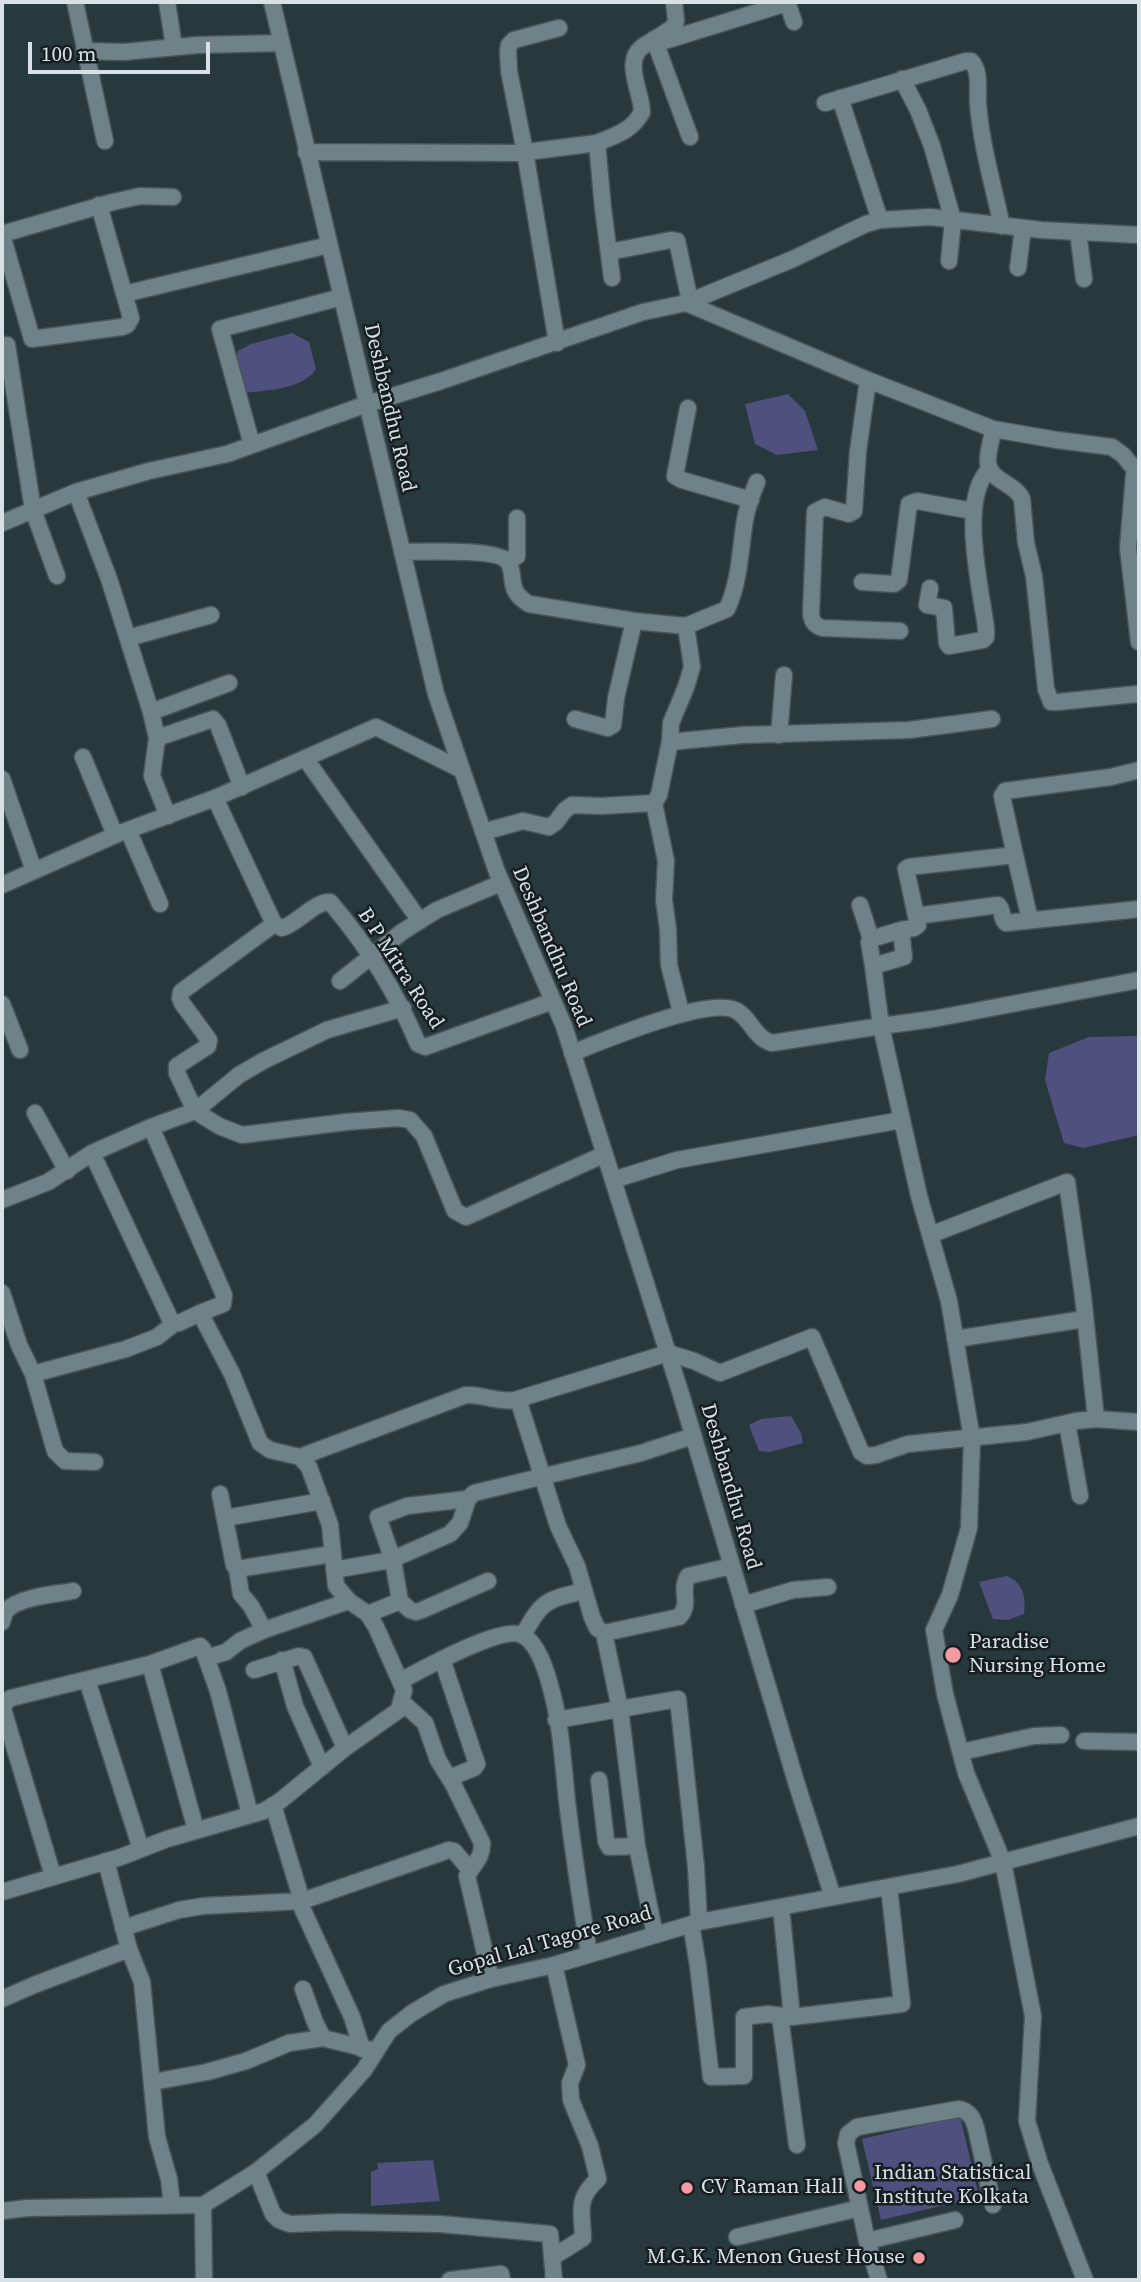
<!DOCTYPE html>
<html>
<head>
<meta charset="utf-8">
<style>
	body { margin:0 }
	#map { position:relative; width:1141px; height:2282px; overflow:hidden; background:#28393e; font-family:"Source Serif 4",serif }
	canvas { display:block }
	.frame { position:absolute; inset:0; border:4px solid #d8e2e6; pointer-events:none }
	.scale { position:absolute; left:28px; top:42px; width:182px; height:32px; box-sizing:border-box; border:4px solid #d8e2e6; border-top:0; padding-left:9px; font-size:21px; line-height:24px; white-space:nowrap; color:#d8e2e6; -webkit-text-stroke:5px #171e21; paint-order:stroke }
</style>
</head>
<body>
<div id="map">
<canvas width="1141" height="2282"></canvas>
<div class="frame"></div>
<div class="scale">100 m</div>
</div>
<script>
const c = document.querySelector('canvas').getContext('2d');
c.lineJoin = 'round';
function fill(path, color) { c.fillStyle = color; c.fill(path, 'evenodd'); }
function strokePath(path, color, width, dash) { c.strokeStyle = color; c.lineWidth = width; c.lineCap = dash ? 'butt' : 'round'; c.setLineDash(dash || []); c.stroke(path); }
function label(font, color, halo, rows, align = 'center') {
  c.font = font + ' "Source Serif 4",serif'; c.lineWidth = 5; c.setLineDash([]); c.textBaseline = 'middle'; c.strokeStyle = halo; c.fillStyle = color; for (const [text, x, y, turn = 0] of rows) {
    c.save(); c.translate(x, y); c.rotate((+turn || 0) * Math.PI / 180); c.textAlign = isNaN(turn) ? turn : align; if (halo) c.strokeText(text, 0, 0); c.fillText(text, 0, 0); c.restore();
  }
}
const water = new Path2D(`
	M292,333L309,342L316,369C302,390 267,390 244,393L234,368L238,351L251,344Z
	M788,394L805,411L818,450L777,455L755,444L745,404Z
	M1139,1036V1135L1083,1148L1064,1143L1045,1080L1049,1053L1089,1037Z
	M791,1416L801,1433L803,1443L770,1452L759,1451L749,1425L761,1419Z
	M1007,1576C1024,1583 1026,1598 1024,1614L1008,1620L993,1619L979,1582Z
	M960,2116L979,2197L881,2220L862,2139Z
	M433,2160L440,2201L371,2206V2172L378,2169L377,2163Z`);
const minor = new Path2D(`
	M75,2L105,141
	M167,2L174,47
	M272,2L436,694L497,872L564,1026L680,1391L797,1785L833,1897
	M787,2L794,22
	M654,39L690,137
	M661,42L787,3
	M84,51L124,52L197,45L281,43
	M902,79L918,110L932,146L953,220L949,261
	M840,98L880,220
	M825,103L966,61H971C981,71 977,90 978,103C981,144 993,185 1002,226
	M306,152L519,153L597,143
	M1078,232L1084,279
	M2,234L113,202L140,196L173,197
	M2,235L32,339L122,327L127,325L131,318L99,205
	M609,252L671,240L677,241L690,301
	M1018,268L1023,228
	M612,278L603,208L597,143C616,135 632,131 642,112C642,93 623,62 642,47C652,40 666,34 675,25L676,20L674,2
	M124,294L329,245
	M686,303L868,380L993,429L1057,440L1112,447L1123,455L1137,472
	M557,343L525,152L509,71L508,51L509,45L514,40L559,28
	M7,345L33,510L57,576
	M868,380L858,451L854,511L849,514L825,507L815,512L811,614C812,622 815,626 823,628L900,631
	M688,408L675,476L682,480L751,500
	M993,429C992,440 987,453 988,463C990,481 1016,484 1022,499L1026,543L1034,576L1046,689L1051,702H1058L1137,694
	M252,445L220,329L342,297
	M1139,471L1134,475L1128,548L1139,642
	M76,492L109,579L151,712L157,738L152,776L168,816
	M2,523L76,492L149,471L227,454L367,404L441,381L643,312L686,303L793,259L866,224L880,220L930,217L1041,230L1139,235
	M402,552C420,552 499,548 508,562C517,576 505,590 529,604L634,621L686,626L727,609C740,581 740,550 745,520C747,507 752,494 757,482
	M507,561L517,556V518
	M862,582L894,584L899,580L909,504L917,501L973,511
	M930,588L927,605L944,608L947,643L949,646L983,640L986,637V628C981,589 958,497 990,469
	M128,638L211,615
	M151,712L229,683
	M575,719L608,728L613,725L616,698L634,621
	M779,735L784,675
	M157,738L213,719L218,725L242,787
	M670,742L743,735L909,730L992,719
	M83,757L115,835
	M305,758L420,921
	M2,779L34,871
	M215,798L274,924L282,928C299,923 313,902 330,902C366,944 397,994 418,1044L425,1047L553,1001
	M128,830L160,904
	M483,832L523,821L549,827L556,822L565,810L572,805L601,806L654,803
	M1015,855L1002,796L1005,791L1111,777L1139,770
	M2,885L120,833L215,798L376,727L462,770
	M860,905L871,939
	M916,916L998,905C1004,910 1000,918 1006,923L1139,909
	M1030,920L1015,855L909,867L906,869L918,925L914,928L901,930L904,957L873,966L881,1026L933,1019L1139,980
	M274,924L181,992L180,998L182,1003L209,1040L208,1046L177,1066V1073L195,1111L239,1075L263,1061L327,1030L403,1008
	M873,966L869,942L871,939L901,930
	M340,981L402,932L437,910L501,883
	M2,1004L20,1050
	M681,1012L669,965L668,929L664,900L666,861L654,803L659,795L670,742L671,723L686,687L692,667L686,626
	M572,1053C603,1041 710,995 737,1011C752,1020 754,1038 772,1043L881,1026L902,1120
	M35,1113L67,1171
	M92,1153L171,1321L179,1323L200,1313
	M613,1180L677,1160L902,1120L919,1196L949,1301L972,1439L969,1528L950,1595L934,1630L945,1694L966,1773L1003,1862L1033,2016L1027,2121L1040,2164L1085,2280
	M2,1200L48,1182L92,1153L151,1127L195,1111L219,1126L242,1135L346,1122L398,1118L410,1120L424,1136L455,1211L466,1217L603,1155
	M930,1235L1067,1182L1083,1296L1096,1419
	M2,1293L19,1345L33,1374L126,1349L157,1337L175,1323
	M955,1339L1085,1319
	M33,1374L55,1451L65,1461L95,1462
	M518,1399L558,1526L577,1566L592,1617L597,1628L604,1633L679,1617C692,1604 679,1590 688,1576L732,1566
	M1067,1423L1080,1496
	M300,1457L466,1395C483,1394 498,1403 515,1400L668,1353L694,1361L720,1373L812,1337L861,1452L867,1456L876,1455L908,1444L1027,1432L1076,1421L1096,1419L1139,1422
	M220,1494L234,1565L237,1569L332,1554
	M468,1499L407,1506L378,1517L393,1560L400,1601L410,1610L416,1612L422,1610L488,1581
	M225,1518L322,1501
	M237,1569L241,1594L251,1606L264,1630
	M334,1570L391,1560L450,1534L460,1523L468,1499L474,1493L641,1453L693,1436
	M743,1605L793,1590L828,1587
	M368,1614L400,1601
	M2,1622C3,1618 4,1614 6,1611C17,1597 57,1594 73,1591
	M604,1633L620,1709L678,1699L696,1867L699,1922
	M523,1635C543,1600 545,1600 584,1591
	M206,1658L226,1652L240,1641L264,1630L349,1601
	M442,1659L477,1764L474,1768L449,1778
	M282,1660L295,1706L322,1767
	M150,1664L196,1830
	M254,1670L299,1656L304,1657L345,1748
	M87,1680L141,1849
	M400,1681C422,1670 501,1625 522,1635C537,1642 546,1670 550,1685C561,1722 563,1763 567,1801C573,1852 581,1903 589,1954
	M401,1701L425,1723L438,1760L453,1784L482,1843C483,1858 473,1864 467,1876L491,1979
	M556,1720L620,1709L637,1846L655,1935
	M1084,1741L1139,1742
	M961,1752L1034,1736L1061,1735
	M599,1780L606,1841L609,1847L637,1846
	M106,1861L129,1949L142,1982L157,2137L169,2179L172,2205
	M53,1876L3,1709L5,1702L11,1698L150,1664L200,1646L203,1649L218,1691L250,1814
	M2,1892L121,1857L167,1839L264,1811L280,1801L345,1748L399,1710L404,1690L376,1627L368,1614L349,1601L336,1586L330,1525L309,1467L300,1457L270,1450L260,1443L232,1374L200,1313L223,1304L224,1295L151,1127
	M781,1907L792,2017L902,2004L889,1887
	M691,1924L698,1966L711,2077L744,2076V2017L768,2014L792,2017
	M123,1928L179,1910L203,1906L302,1901L273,1805
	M303,1989L315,2022L323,2038L371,2050
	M2,1999L34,1985L129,1949
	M780,2016L797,2145
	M362,2049L352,2017L302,1908V1901L449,1850L454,1851L470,1870
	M153,2082L207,2072L246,2061L289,2043L323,2038
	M256,2172L273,2214L279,2220L290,2224L341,2222L440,2224L550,2234L554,2280
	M203,2205L204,2280
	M2,2211L28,2208L203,2205L256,2172L315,2125L364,2070L389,2031L412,2013L444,1994L491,1979L554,1965L699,1922L958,1874L1139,1826
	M737,2237L860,2208
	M867,2241L955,2220
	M553,2257L583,2238C582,2210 576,2199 598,2179L590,2146L571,2100L570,2083L577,2065L554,1965
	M450,2280L501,2274L502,2280
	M879,2280L867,2241L846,2143L848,2134L857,2127L959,2109C970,2111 973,2119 976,2128L993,2205`);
const markers = [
	[953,1655,9,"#f49aa2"],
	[860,2186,7,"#f49aa2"],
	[687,2188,7,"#f49aa2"],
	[919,2258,7,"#f49aa2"]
];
const streetNames = [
	["Deshbandhu Road",389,408,77],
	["Deshbandhu Road",551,947,67],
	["B P Mitra Road",400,969,57],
	["Deshbandhu Road",730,1487,74],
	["Gopal Lal Tagore Road",550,1942,-16]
];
const poiNames = [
	["Paradise",969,1643],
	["Nursing Home",969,1667],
	["Indian Statistical",874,2174],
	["Institute Kolkata",874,2198],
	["CV Raman Hall",701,2188],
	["M.G.K. Menon Guest House",905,2258,"right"]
];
fill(water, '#4f507d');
strokePath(minor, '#48565b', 19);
strokePath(minor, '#6f8288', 16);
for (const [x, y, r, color] of markers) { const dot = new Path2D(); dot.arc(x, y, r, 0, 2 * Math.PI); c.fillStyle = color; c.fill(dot); strokePath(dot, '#171e21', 2.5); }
label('21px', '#d8e2e6', '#171e21', streetNames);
label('21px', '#d8e2e6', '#171e21', poiNames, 'left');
</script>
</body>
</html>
